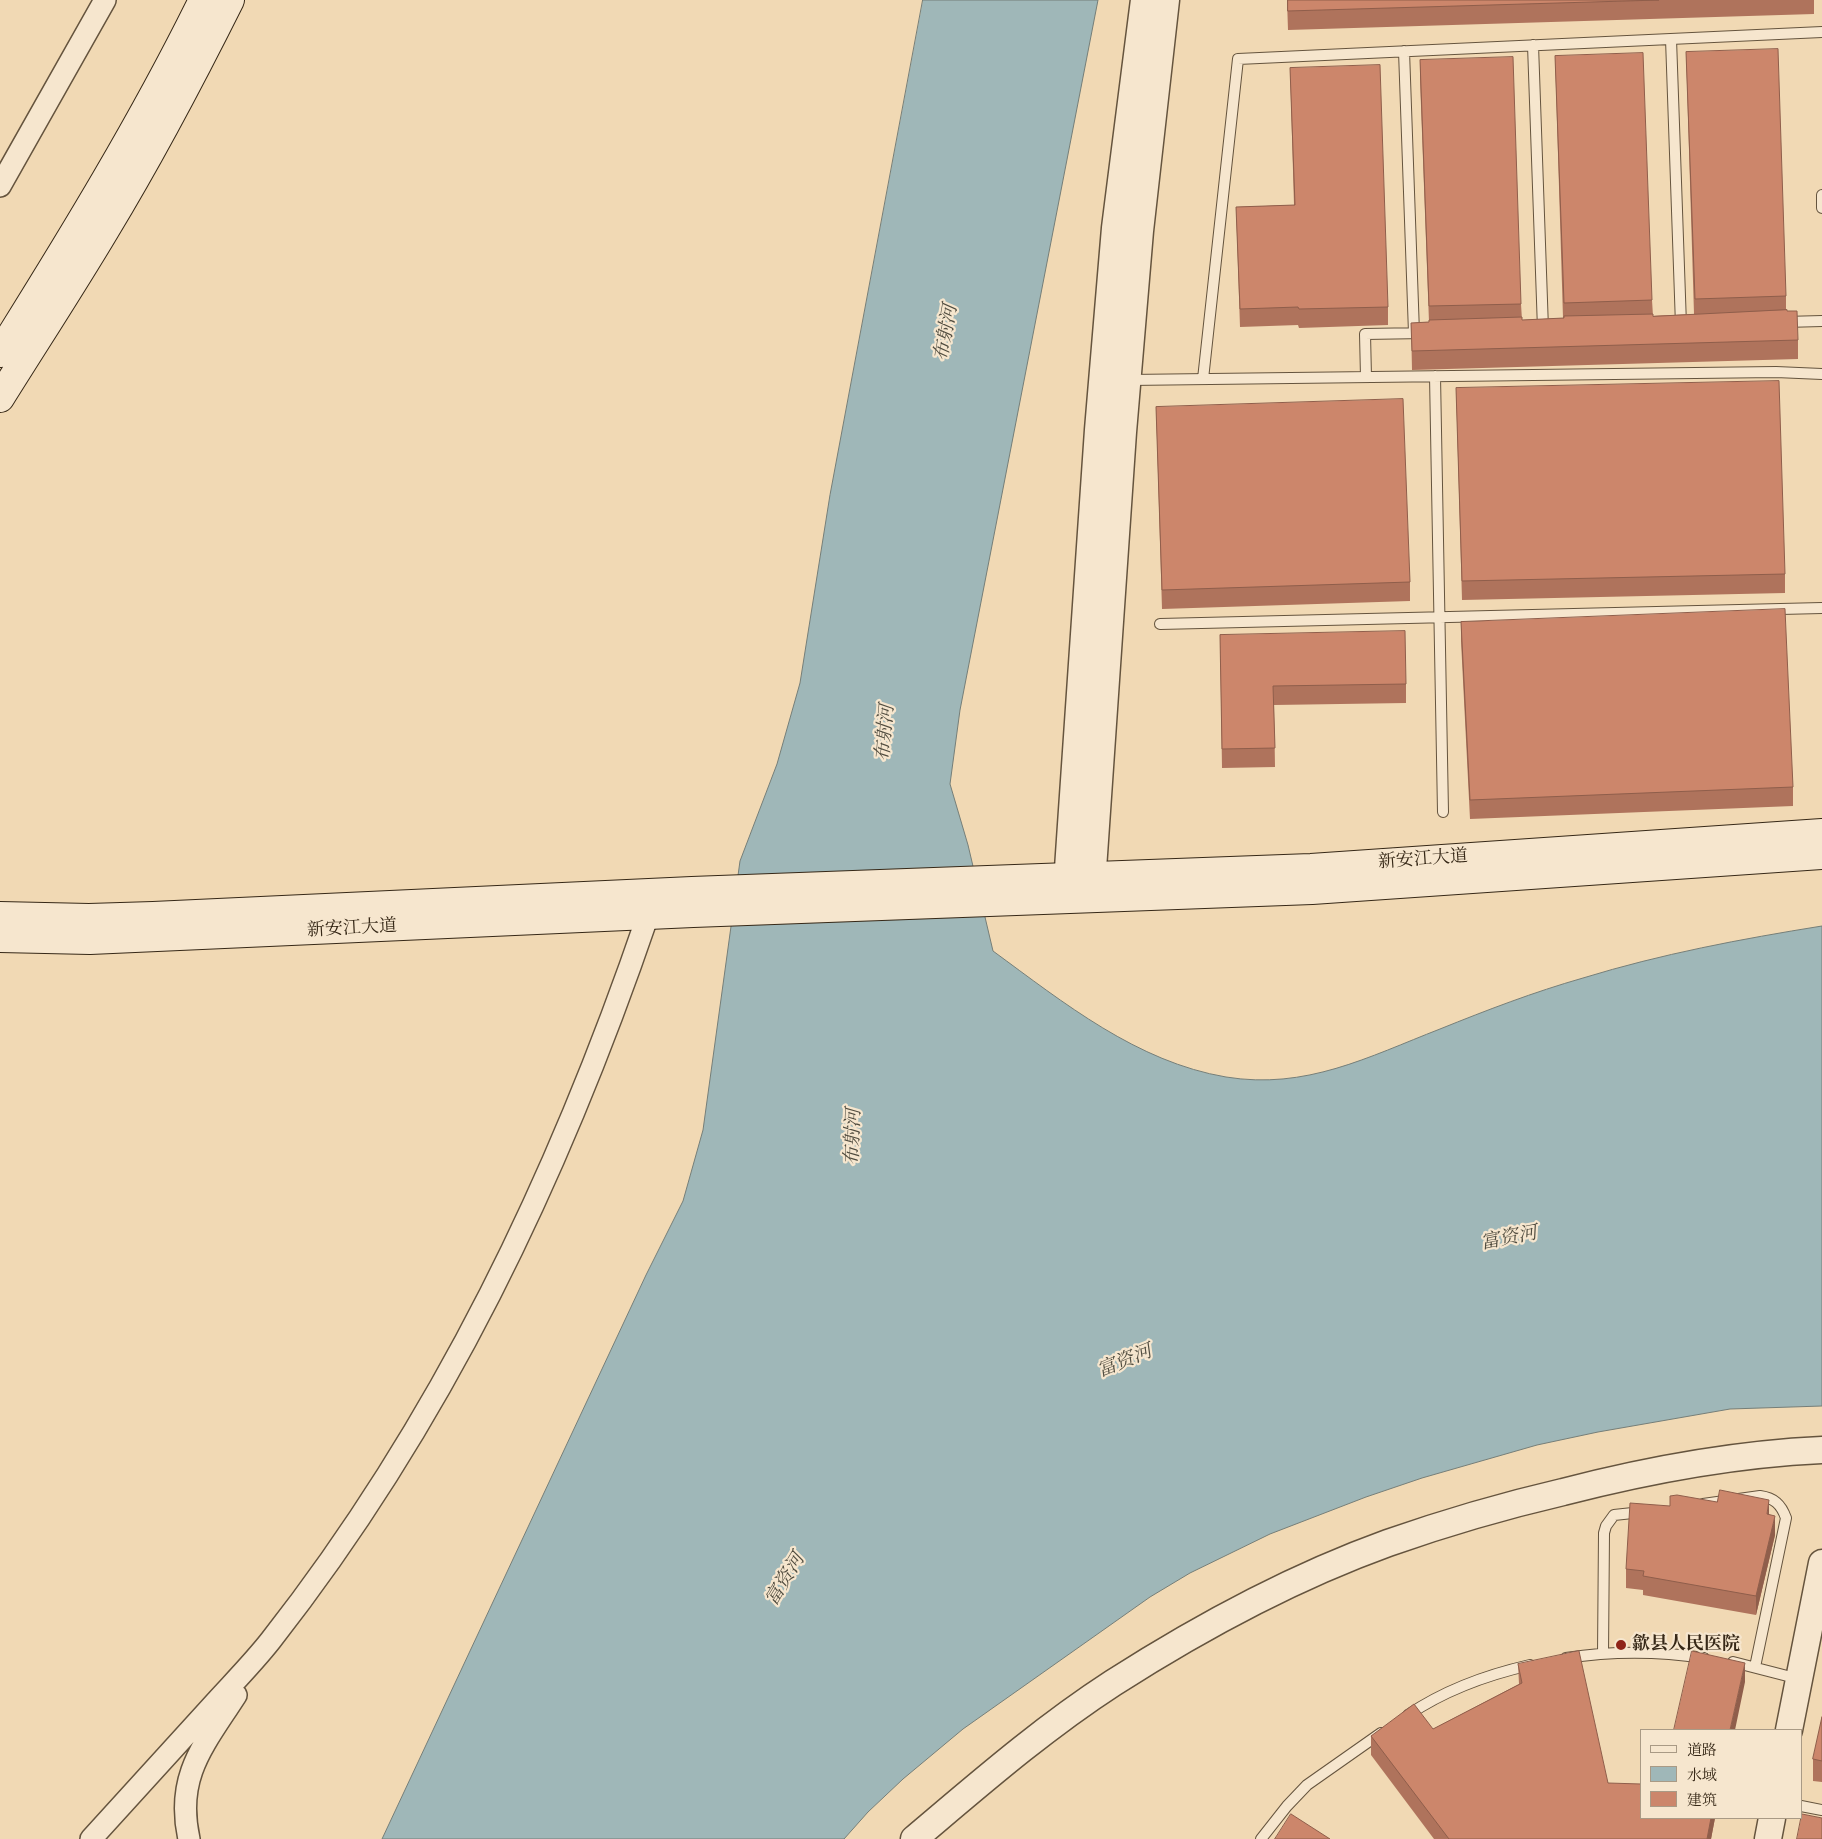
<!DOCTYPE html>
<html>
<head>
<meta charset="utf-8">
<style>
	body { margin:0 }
	#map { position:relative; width:1822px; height:1839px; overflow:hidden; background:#f1d9b4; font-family:Cardo,"Noto Serif SC",serif }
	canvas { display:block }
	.legend { position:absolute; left:1640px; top:1729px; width:162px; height:90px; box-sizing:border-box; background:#f6e6ce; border:1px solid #a99a85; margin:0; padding:6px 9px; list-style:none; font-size:15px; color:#362817 }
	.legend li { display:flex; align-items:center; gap:10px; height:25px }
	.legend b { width:25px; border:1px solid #a99a85 }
</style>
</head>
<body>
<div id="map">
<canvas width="1822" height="1839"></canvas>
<ul class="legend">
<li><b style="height:6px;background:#f6e6ce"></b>道路</li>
<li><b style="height:14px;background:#9fb7b8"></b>水域</li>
<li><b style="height:14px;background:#cc866b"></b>建筑</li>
</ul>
</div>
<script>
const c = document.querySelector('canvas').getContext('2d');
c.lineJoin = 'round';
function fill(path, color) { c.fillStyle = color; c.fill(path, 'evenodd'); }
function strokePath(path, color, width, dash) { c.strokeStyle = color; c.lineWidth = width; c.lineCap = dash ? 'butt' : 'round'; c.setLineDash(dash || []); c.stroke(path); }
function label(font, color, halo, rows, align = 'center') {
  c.font = font + ' Cardo,"Noto Serif SC",serif'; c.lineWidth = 4.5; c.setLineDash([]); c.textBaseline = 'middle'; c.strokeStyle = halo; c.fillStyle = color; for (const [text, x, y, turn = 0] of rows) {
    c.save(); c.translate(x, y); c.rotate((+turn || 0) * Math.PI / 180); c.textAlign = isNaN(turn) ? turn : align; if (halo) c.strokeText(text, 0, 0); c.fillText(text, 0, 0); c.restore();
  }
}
const water = new Path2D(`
	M923,0H1098L960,710L950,784L968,845L993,951C1064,1003 1137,1062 1226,1077C1306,1090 1368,1057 1440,1029C1487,1010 1534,992 1583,978C1661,954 1741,939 1822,926V1406L1730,1409L1598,1432L1537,1445L1422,1478L1366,1497L1270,1534L1190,1573L1150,1597L963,1729L903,1779L868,1812L844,1839H382L646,1275L683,1201L703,1130L740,861L777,764L800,683L830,495Z`);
const service = new Path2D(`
	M1671,39L1681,325
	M1533,45L1543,329
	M1404,51L1414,333
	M1822,195V208
	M1785,322L1822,321
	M1435,376L1443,812
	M1366,377L1365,334L1424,333
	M1203,379L1238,59L1822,32
	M1129,380L1776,372L1822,374
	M1160,624L1822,608
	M1703,1504L1760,1496C1774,1498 1781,1504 1786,1518L1755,1667
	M1603,1654L1604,1533L1606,1526L1614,1515L1642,1512
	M1566,1658C1611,1651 1658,1651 1704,1658
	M1733,1662L1799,1679
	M1408,1715C1445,1690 1486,1675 1530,1665
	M1801,1806L1822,1810
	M1261,1839L1287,1806L1307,1785L1381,1733`);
const minor = new Path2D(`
	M0,186L105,0
	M91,1839C132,1794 172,1750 213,1705C232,1684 253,1663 271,1640C442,1422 559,1176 648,915
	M189,1839C175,1776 204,1745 236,1695`);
const tertiary = new Path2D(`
	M1066,898L1098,430L1115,228L1144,0
	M1091,898L1123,432L1140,231L1166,0
	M1789,1730L1822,1563
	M914,1839C978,1785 1042,1729 1113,1683C1199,1628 1291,1578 1388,1543C1445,1523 1503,1506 1563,1492C1648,1470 1734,1454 1822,1450
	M1768,1839L1772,1818`);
const secondary = new Path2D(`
	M0,353C72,238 143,122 203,0
	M0,398C35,342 71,287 105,230C150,156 191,78 230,0
	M0,916L89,918L153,916L692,891L1311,868L1822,833
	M0,938L90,940L693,913L1312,890L1822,855`);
const wall = new Path2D(`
	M1287,0H1814V14L1288,30Z
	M1686,52L1786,296V310L1798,340V359L1412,370L1411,323L1429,322L1420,79V60L1521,304L1522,320L1563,318L1555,56L1652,300L1653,316L1694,314Z
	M1290,68L1388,307V325L1299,328L1298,325L1240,327L1236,207L1294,205Z
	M1456,388L1785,574V593L1462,600Z
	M1156,407L1410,582V601L1162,609Z
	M1461,622L1793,787V806L1470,819L1461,641Z
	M1220,635L1406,684V703L1274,705L1275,767L1222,768Z
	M1769,1515L1775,1535L1756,1615L1643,1595V1590L1626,1588V1569Z
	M1518,1664L1608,1783L1715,1818L1711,1839H1434L1371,1755V1736L1433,1729L1519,1684Z
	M1822,1717V1782L1813,1781V1759Z`);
const shadedWall = new Path2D(`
	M1769,1500V1519L1767,1514Z
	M1775,1516V1535L1756,1615V1596Z
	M1745,1663V1682L1735,1730H1730Z
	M1711,1818H1715L1711,1839H1707Z`);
const building = new Path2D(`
	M1288,0H1659L1288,11Z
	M1778,49L1786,296L1695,299L1686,52Z
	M1643,53L1652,300L1564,303L1555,56Z
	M1513,57L1521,304L1429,306L1420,60Z
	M1380,65L1388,307L1299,309L1298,307L1240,309L1236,207L1295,205L1290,68Z
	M1787,310V311H1797L1798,340L1412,351L1411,323L1429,322V320L1522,317V320L1564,318V316L1653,314V316Z
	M1779,381L1785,574L1462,581L1456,388Z
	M1403,399L1410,582L1162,590L1156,407Z
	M1785,609L1793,787L1470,800L1461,622Z
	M1405,631L1406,684L1273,686L1275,748L1222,749L1220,635Z
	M1720,1490L1769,1500L1767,1514L1775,1516L1756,1596L1643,1576L1644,1571L1626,1569L1630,1503L1670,1506V1496L1677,1495L1717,1502Z
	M1579,1651L1608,1783L1641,1784V1818H1711L1707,1839H1449L1371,1736L1414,1704L1433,1729L1522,1683L1518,1664Z
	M1692,1651L1745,1663L1730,1730H1674Z
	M1822,1717V1761L1813,1759Z
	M1291,1814L1330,1839H1275Z
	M1802,1814L1822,1818V1839H1797Z`);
const markers = [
	[1621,1645,6,"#8f2418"]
];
const streetNames = [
	["新安江大道",1423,860,-4],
	["新安江大道",352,929,-3]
];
const poiNames = [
	["歙县人民医院",1632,1645]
];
const waterNames = [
	["布射河",947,333,-80],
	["布射河",886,733,-85],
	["布射河",854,1137,-88],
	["富资河",1509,1239,-11],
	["富资河",1125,1362,-22],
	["富资河",786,1580,-59]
];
fill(water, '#9fb7b8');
strokePath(water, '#757e78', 1);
strokePath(service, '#65543e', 12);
strokePath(minor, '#65543e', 24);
strokePath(tertiary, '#65543e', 29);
strokePath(secondary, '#362817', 30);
strokePath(service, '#f6e6ce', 10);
strokePath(minor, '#f6e6ce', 21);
strokePath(tertiary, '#f6e6ce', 26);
strokePath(secondary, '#f6e6ce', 28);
fill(wall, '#af735c');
fill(shadedWall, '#8f5e4b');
fill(building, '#cc866b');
strokePath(building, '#8f5e4b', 1);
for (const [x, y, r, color] of markers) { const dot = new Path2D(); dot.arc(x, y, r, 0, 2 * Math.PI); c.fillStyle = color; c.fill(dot); strokePath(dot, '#f6e6ce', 2); }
label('18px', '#362817', '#f6e6ce', streetNames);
label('bold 18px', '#362817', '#f6e6ce', poiNames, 'left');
label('italic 19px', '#504c3f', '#f6e6ce', waterNames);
</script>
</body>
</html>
